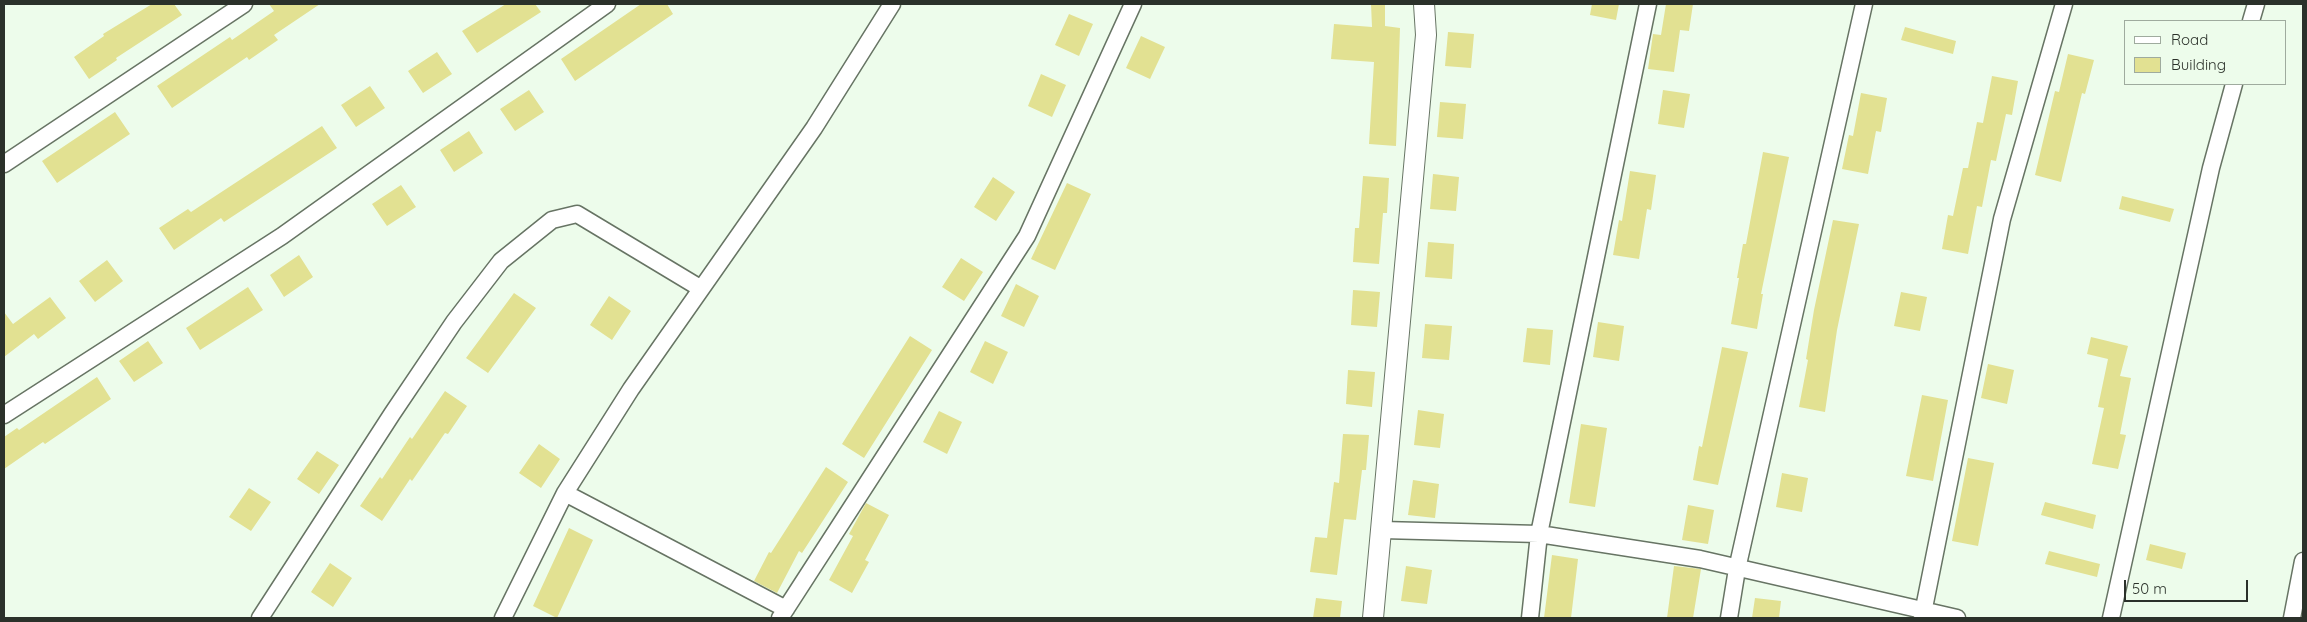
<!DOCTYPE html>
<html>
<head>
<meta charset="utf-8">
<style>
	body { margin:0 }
	#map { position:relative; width:2307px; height:622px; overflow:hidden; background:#edfceb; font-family:Quicksand,sans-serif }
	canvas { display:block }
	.frame { position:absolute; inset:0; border:5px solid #2b312a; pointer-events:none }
	.legend { position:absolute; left:2124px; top:20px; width:162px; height:65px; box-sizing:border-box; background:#edfceb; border:1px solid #9fab9e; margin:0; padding:6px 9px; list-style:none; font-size:15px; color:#2b312a }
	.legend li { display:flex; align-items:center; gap:10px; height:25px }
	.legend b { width:25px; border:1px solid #9fab9e }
	.scale { position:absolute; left:2124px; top:580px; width:124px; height:22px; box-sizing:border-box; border:2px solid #2b312a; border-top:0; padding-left:6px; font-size:15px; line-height:18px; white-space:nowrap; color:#2b312a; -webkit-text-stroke:4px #edfceb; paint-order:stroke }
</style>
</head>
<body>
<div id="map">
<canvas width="2307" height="622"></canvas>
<div class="frame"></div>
<ul class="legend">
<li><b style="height:6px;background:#fff"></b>Road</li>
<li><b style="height:14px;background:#e2e192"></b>Building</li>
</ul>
<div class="scale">50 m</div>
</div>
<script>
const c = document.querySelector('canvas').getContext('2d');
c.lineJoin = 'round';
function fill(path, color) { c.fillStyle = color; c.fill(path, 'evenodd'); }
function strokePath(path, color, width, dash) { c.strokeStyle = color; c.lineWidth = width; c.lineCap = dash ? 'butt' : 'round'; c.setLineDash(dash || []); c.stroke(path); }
const building = new Path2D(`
	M152,4H174L182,15L116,58L117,60L89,79L74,57L104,36L103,34Z
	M269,4H320L274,35L278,40L249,60L247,57L172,108L157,86L230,37L232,40L274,11Z
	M506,4H535L541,12L477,53L462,31Z
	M641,4H667L673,14L575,81L561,59Z
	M1371,4H1385V26L1400,28L1396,146L1369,144L1374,62L1331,59L1334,24L1372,27Z
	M1592,4H1619L1616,20L1590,15Z
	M1666,4H1693L1689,31L1680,30L1674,72L1648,69L1653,34L1661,35Z
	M1069,14L1093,24L1079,56L1055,45Z
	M1905,27L1956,41L1953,54L1901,40Z
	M1448,32L1474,34L1471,68L1445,66Z
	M1141,36L1165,47L1150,79L1126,68Z
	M437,52L452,74L423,93L408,71Z
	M2068,54L2094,60L2085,94L2082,93L2061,182L2035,175L2055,91L2059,92Z
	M1041,74L1066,85L1052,117L1028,106Z
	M1992,76L2018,81L2012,115L2006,114L1996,161L1991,160L1982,207L1977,206L1968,254L1942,249L1948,215L1953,216L1963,168H1968L1977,122L1983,123Z
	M370,86L385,108L356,127L341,105Z
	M529,90L544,112L515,131L500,109Z
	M1663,90L1690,94L1684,128L1658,124Z
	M1861,93L1887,98L1881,132L1876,131L1868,174L1842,169L1849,135L1853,136Z
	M1440,102L1466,104L1463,139L1437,137Z
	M115,112L130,134L57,183L42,161Z
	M322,126L337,148L224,222L221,218L174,250L159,228L188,209L191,212Z
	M469,131L483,153L454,172L440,150Z
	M1763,152L1789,157L1761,294H1763L1757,329L1731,324L1739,278H1737L1743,244H1746Z
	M1630,171L1656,175L1651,210L1647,209L1639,259L1613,255L1619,220L1622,221Z
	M1433,174L1459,177L1456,211L1430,209Z
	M1363,176L1389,178L1387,213H1383L1379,264L1353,262L1355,228H1359Z
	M993,177L1015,192L996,221L974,207Z
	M1067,183L1091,194L1055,270L1031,259Z
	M401,185L416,207L387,226L372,204Z
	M2122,196L2174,209L2170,222L2119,209Z
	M1833,220L1859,224L1837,330L1825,412L1799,407L1808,360L1806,359L1814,310Z
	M1428,242L1454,244L1452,279L1425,277Z
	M299,255L313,277L284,297L270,275Z
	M961,258L983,272L964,301L942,287Z
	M107,260L123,281L95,302L79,281Z
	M1016,284L1039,296L1024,327L1001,316Z
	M248,287L263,310L200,350L186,328Z
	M1353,290L1380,292L1377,327L1351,325Z
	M1901,292L1927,297L1920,331L1894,326Z
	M514,293L536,308L488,373L466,358Z
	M609,296L631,311L612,340L590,325Z
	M50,297L66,318L38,339L34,334L4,357V312L13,324Z
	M1598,322L1624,326L1619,361L1593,357Z
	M1425,324L1452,326L1449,360L1422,358Z
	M1527,328L1553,330L1550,365L1523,362Z
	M910,336L932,350L864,458L842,444Z
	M2091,337L2128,346L2120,376L2131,378L2120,434L2126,435L2118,469L2092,464L2104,408L2098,407L2108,359L2087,354Z
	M148,341L163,363L134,382L119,361Z
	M985,341L1008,352L993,384L970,372Z
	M1722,347L1748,352L1718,485L1693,480L1699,446L1702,447Z
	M1988,364L2014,370L2007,404L1981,398Z
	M1348,370L1375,372L1372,407L1346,404Z
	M97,377L111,399L45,444L43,442L4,469V437L17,428L19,430Z
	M445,391L467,406L448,434L445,433L412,481L410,479L382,521L360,506L380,477L382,479L410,437L412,439Z
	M1922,395L1948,400L1933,481L1906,476Z
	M1418,410L1444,414L1440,448L1414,445Z
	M939,411L962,422L947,454L923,442Z
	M1581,424L1607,428L1595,507L1569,503Z
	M1343,434L1369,435L1366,470H1362L1356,520L1344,519L1337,575L1310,572L1315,537L1327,538L1334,482L1339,483Z
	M539,444L560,459L541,488L519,473Z
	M317,451L339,465L319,494L297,479Z
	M1968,458L1994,463L1978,546L1952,541Z
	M826,467L848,482L802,553L799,551L777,593L754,581L769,552L771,553Z
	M1782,473L1808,478L1802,512L1776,507Z
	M1413,480L1439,484L1435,518L1408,515Z
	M249,488L271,502L251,531L229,517Z
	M2045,502L2096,515L2093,529L2041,515Z
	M866,503L889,515L865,560L869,562L852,593L829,580L853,536L849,534Z
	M1688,505L1714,510L1708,544L1682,540Z
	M569,528L593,540L557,618L533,606Z
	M2150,544L2186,553L2182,569L2146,560Z
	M2049,551L2100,564L2097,577L2045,564Z
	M1552,555L1578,559L1571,618H1544Z
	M330,563L352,578L333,607L311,592Z
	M1406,566L1432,570L1427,604L1401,601Z
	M1674,566L1701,569L1693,618H1667Z
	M1316,598L1342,601L1340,618H1313Z
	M1755,598L1781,601L1779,618H1752Z`);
const minor = new Path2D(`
	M2251,21L2256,4
	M4,164L244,4
	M4,415L282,236L607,4
	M565,493L786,609
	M1382,530L1539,534L1700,559L1957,618
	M260,618L392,414L454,322L501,261L552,220L577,214L700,288
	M503,618L565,493L631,389L814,128L892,4
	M780,618L1027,236L1133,4
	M1530,618L1539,534L1648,4
	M1729,618L1737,569L1864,4
	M1922,618L2002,219L2064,4
	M2111,618L2211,168L2234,84
	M2292,618L2303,561`);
const tertiary = new Path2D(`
	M1373,618L1426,35L1424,4`);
fill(building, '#e2e192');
strokePath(minor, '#677464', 19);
strokePath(tertiary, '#677464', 22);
strokePath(minor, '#fff', 16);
strokePath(tertiary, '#fff', 20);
</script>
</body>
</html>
